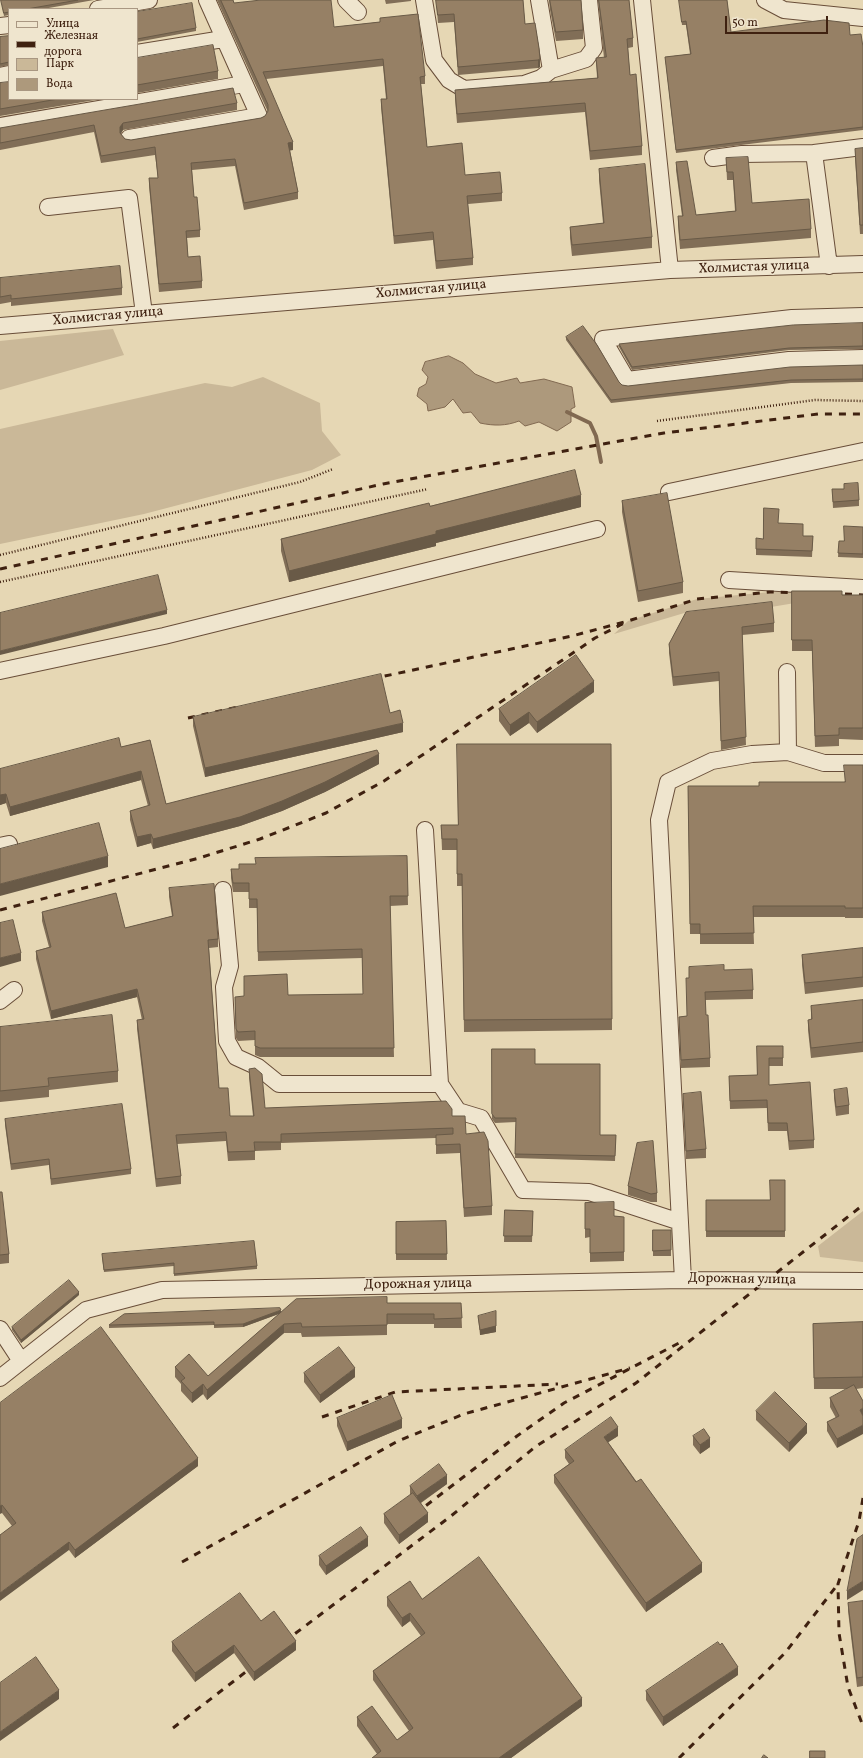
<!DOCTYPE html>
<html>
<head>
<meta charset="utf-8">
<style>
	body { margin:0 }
	#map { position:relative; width:863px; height:1758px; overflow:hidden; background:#e6d7b4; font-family:Vollkorn,serif }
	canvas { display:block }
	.legend { position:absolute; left:8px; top:8px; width:130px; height:92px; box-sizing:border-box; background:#efe5ce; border:1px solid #a99782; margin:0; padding:5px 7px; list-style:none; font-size:12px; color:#3f2110 }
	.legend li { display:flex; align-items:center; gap:8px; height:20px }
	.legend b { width:20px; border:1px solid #a99782 }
	.scale { position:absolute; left:725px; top:16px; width:103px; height:18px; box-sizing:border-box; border:2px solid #3f2110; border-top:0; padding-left:5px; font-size:12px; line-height:14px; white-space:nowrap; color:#3f2110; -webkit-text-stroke:3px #efe5ce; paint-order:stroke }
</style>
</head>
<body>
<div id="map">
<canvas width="863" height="1758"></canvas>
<ul class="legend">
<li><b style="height:5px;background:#efe5ce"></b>Улица</li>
<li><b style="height:5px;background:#3f2110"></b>Железная дорога</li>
<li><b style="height:11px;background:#cab898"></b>Парк</li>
<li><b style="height:11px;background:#ad997c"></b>Вода</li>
</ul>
<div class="scale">50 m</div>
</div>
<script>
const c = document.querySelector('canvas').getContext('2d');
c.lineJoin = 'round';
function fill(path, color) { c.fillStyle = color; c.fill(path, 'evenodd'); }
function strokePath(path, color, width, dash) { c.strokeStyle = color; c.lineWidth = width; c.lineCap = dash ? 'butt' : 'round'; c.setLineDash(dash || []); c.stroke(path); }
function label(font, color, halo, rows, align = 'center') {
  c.font = font + ' Vollkorn,serif'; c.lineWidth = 3; c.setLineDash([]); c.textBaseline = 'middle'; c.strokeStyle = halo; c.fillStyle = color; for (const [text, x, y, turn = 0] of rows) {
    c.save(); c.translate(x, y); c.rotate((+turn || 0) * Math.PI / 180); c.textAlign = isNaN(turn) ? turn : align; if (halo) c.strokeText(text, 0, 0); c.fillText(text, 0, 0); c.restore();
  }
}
const green = new Path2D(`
	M113,329L124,355L0,390V341Z
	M263,377L320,403L322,431L341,455L312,470L144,514L0,544V429L205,383L232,387Z
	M770,592H797L795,603L753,610L691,611L614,634L628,621L697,599Z
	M863,1211V1262L820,1257L818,1246Z`);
const water = new Path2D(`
	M449,356L463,363L475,374L496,383L517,378L520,383L544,379L572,387L575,407L571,409V422L557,431L539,422L525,426L519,421C506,426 494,426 480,423L471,412L463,413L453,399L445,407L428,411L427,404L417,396L419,388L426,384L428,377L422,370L425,362Z`);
const stream = new Path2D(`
	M567,412L590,423L596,436L601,462`);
const path = new Path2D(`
	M657,421L815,400L863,401
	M0,555L300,482L333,469
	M0,582L428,489`);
const minor = new Path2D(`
	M346,0L358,12
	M424,0L434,60L449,80L464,89L524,84L541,78L551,70L539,0
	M642,0L670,270
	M765,0L784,10L863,18
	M98,9L149,0
	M0,26L9,25
	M137,53L223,39
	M551,70L586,59L594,48L589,0
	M0,76L9,74
	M0,126L244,84
	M129,138L259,116L207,0
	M814,153L863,147
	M713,158L742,154L814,153L829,266
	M48,207L129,198L144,314
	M863,316L792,318L603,339L627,380L789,360L863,358
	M0,326L670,270L863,264
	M669,492L863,451
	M729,580L863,588
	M0,671L164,636L597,529
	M787,672L788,752
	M425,830L440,1084L458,1111L481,1118L523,1190L589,1192L680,1222
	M0,846L9,844
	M223,890L230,966L224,987L227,1041L236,1057L258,1067L279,1084H440
	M0,1001L14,990
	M683,1280L659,820L668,782L712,761L752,754L788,752L824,763H863
	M0,1329L21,1361
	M0,1378L86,1310L162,1290L683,1280L863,1281`);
const rail = new Path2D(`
	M0,569L383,484L664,433L818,414H863
	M831,593L863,595
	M371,679L572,636L628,621L697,599L770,592L803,593
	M188,718L238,707
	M0,910L199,858L260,839L326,813L384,781L595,638L628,621
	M322,1417L395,1392L558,1384
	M863,1498L859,1521L838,1584L839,1633L848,1687L863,1726
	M415,1514L517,1436L564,1403L679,1343
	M182,1562L398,1441L464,1414L630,1368
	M284,1642L451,1516L535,1447L636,1383L863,1205
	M173,1728L256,1664
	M679,1758L785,1653L838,1584`);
const wall = new Path2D(`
	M1,0H94L43,9H9V15L4,16Z
	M217,0H233L234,3L334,27L380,22V18L425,76V84H421L427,147L465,175L502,193V201L468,204L473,258V265L436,269L433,240L394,244L381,107V99H386L383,66L266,79L293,150H290L298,192V199L244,210L235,166L192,170L194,197L200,230V237L187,238L188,257L202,281V288L159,292L149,186V178H158L155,155L101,163L94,132L0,150V128L237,103V110L123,130L121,134L125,139L131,140L261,118L265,116L268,112Z
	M385,0H411V1L386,4Z
	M436,0H523L525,24L539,48L540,67L538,68L458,75L454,22L438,23Z
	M549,0H581L583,30V39L556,41L550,10Z
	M598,0H629L633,38V47L628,48L630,75L642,146V155L590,160L585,112L457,123L455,99V90L597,78L596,58H604Z
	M679,0H727L731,32L850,35L863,47V130L676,153L665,57L690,54L686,25H682Z
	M137,12L196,28V31L137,42Z
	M9,36V65L0,67V37Z
	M137,58L218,71V79L137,93Z
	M0,83L9,99H101L0,116Z
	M863,148V234H860L855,158V149Z
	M726,158L752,203L811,229V238L680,249L678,225V216H682L676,170V162L696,215L735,211L733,180H727Z
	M599,169L652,237V248L572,256L570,238V227L603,223L599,180Z
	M0,278L122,288V295L11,306V302L0,304Z
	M863,323V349L789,350L632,370L619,347V344Z
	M566,337L622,385L628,386L863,365V382L791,383L611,403L566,340Z
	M844,484L859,500V506L833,508L832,489H844Z
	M622,501L683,582V593L638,602L622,512Z
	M430,506L581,507L436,543V546L289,582L281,551V539Z
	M778,523L803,536H813L812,557L756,555V549L763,539Z
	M863,527V558L838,557L839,541H844Z
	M792,591L842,595H863V740L839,739V746L815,747L812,651H792Z
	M686,612L774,623V632L742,635L746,745L721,750L719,681L673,686L669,653V644Z
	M594,692L537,733L529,723L510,736L499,721V709Z
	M390,713L403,732L205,777L193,726V717Z
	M150,740L166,804L379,764L325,792L282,811L240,826L153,849L151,843L137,847L130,820V811L148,806L141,780L10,816L6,803L0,805V769L121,747Z
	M611,744L612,1030L464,1032L462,886H457V850H442L441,825H458Z
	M863,765V918H845V917H753L754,944H700V934H690L688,786H759L844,782Z
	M407,856L408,905L390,906L394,1057H260L255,1055V1040L238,1041L236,1038L235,997L363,994L362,958L258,961L257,908H249V892H233L231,878V869H239L255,864Z
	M169,888L218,939V947L209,948L219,1088L230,1116H253L249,1078V1069L265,1108L452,1116L466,1134L492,1206V1215L464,1217L460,1153L436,1154V1138L281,1143V1150L255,1151V1160L228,1161L226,1141L177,1144L181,1176V1184L156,1187L137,1029V1020H142L137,997L51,1019L36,959V951L49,947L42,921V912L125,928L172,916L169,897Z
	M863,948V987L805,994L802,965V955Z
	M724,970L753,990V999L705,1000L706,1015L710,1058V1067L681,1068L679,1017L687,1016L689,978Z
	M863,1000V1052L811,1058L808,1030V1020H811V1006Z
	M0,1027L118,1071V1082L49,1090V1097L0,1102Z
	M757,1046H783V1066H769V1085L814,1140V1148L789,1150L787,1131H768L767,1108L730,1109L729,1076L757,1075Z
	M492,1049L535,1064L600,1135H616L615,1161L515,1158L516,1122L495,1123L492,1119Z
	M834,1090L849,1105V1114L836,1116L834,1098Z
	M683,1094L706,1149V1158L686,1159Z
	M5,1119L131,1169V1174L51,1185L49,1165L11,1170L5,1125Z
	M785,1180V1237H706V1200H770Z
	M628,1186L657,1193V1202H651L628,1195Z
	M0,1192L9,1254V1263L0,1264Z
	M585,1203L614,1216L624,1217V1261L590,1262V1237L585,1238Z
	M505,1210L533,1211L532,1242H504Z
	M446,1221L447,1260H396V1222Z
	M653,1230L671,1250V1256H653Z
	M102,1257L257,1266V1269L174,1276V1266L104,1272Z
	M79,1295L21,1343L12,1330V1327Z
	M387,1303H461L462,1328H434V1324H387V1335L302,1337L301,1333H284L207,1400L203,1394L192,1403L181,1391V1384L175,1377V1367L208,1376L279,1314L243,1327L214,1328V1325L109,1328V1325L281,1312Z
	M478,1316L496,1332L480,1335Z
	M863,1322V1388L856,1389L837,1448L827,1431V1422L836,1418L830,1407V1398L847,1389H814L813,1324Z
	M304,1373L355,1377L320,1403L304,1382Z
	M0,1403L198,1466L75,1558L69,1550L12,1526L2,1513Z
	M756,1411L807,1433L789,1452L756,1420Z
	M337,1418L402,1428L347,1451L337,1426Z
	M618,1436L608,1442L702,1572L646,1612L554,1483V1475L569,1464L565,1458V1450Z
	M693,1436L710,1447L700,1454L693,1445Z
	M447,1484L421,1503L428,1522L399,1544L384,1523V1514L410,1495V1486Z
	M368,1546L326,1575L319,1565V1556Z
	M387,1597L422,1599L582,1706L511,1758H372L377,1754L357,1726V1717L397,1740L409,1731L373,1680V1671L421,1636L410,1621L402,1627L387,1606Z
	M863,1601V1686L857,1687L848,1611V1603Z
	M261,1621L296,1650L254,1681L234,1653L195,1682L172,1651V1642Z
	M738,1675L663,1726L646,1700V1691Z`);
const shadedWall = new Path2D(`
	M540,59V67L538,68V60Z
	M123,123V130L120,134V140V127Z
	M293,142V150L288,151V143Z
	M581,495V507L436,543V546L289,582V571L436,531Z
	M167,610V614L0,655V651Z
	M594,681V692L537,733V722Z
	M529,712V723L510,736V725Z
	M403,723V732L205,777V768Z
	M379,754V764L325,792L282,811L240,826L153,849V839Z
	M141,771V780L10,816V807Z
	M6,794V803L0,805V795Z
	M151,834V843L137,847V837Z
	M108,856V867L0,896V884Z
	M21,953V961L0,967V958Z
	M137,989V997L51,1019V1011Z
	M79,1292V1295L21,1343V1340Z
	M281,1310V1313L243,1327V1324Z
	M496,1317V1332L480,1335V1330Z
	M284,1324V1333L207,1400V1390Z
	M355,1368V1377L320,1403V1395Z
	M203,1384V1394L192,1403V1393Z
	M863,1408V1417L860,1410Z
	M402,1419V1428L347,1451V1442Z
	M807,1424V1433L789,1452V1443Z
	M863,1425V1434L837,1448V1439Z
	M618,1427V1436L604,1445V1437Z
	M710,1438V1447L700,1454V1445Z
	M198,1458V1466L75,1558V1550Z
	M447,1475V1484L417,1505V1496Z
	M2,1505V1513L0,1514V1506Z
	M428,1513V1522L399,1544V1535Z
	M368,1537V1546L326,1575V1566Z
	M69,1542V1550L0,1601V1593Z
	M702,1563V1572L646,1612V1603Z
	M863,1581V1590L847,1600V1591Z
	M410,1613V1621L402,1627V1618Z
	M296,1641V1650L254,1681V1672Z
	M234,1645V1653L195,1682V1673Z
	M738,1667V1675L663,1726V1717Z
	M59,1690V1699L0,1741V1732Z
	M582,1698V1706L511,1758H499Z`);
const building = new Path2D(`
	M1,0H78L27,9H9V12L4,13Z
	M221,0H233L234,3L261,0H331L334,27L380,22V18L418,14L425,76L420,77L427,147L462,143L465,175L500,172L502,193L467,196L473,258L436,261L433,232L394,236L381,99H387L383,59L263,72L293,142L288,143L298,192L244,203L235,159L191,163L194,197H197L200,230L186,231L188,257L200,256L202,281L159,284L149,178H158L155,147L101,156L94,125L0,143V128L233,88L237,103L123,123L120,127V133L125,139L131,140L261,118L265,116L268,111V105Z
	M436,0H523L525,24L535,23L539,48L540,59L538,60L458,67L454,14L438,15Z
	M550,0H581L583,30L556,32Z
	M599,0H629L633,38L627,39L630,75L636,74L642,146L590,151L585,103L457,114L455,90L598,78L596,58L606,57Z
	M679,0H727L731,32L824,20L849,23L850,35L861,34L863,47V127L676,150L665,57L691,54L686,21L682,22Z
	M192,3L196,28L137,39V12Z
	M9,36V62L0,64V37Z
	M213,45L218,71L137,85V58Z
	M9,82V99H58L0,109V83Z
	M863,148V225H860L855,149Z
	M748,157L752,203L809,199L811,229L680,240L678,216H683L676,162L687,161L696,215L736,211L733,172H727L726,158Z
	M645,164L652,237L572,245L570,227L604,223L599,169Z
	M120,266L122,288L11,299V295L0,297V278Z
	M863,323V346L789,348L632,367L619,344L793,325Z
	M583,326L597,345L619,382L622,385L628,386L790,367L863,365V379L791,380L611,400L566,337Z
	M575,470L581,495L436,531V534L289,571L281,539L429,503L430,506Z
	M858,483L859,500L833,502L832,489H844V484Z
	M667,493L683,582L638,591L622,501Z
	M764,508L779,509L778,523L803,524V536H813L812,551L756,549V538L763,539Z
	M844,526L863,527V554L838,553L839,541H844Z
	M158,575L167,610L0,651V613Z
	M792,591H842V595H863V728H839V735L815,736L812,640H792Z
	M772,602L774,623L742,627L746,737L721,741L719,672L673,677L669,644L686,612Z
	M576,655L594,681L537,722L529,712L510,725L499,709Z
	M381,674L390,713L400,710L403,723L205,768L193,717Z
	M119,738L121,747L150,740L166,804L377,750L379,754L325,782L282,801L240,817L153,839L151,834L137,837L130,811L150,805L141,771L10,807L6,794L0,795V769Z
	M457,744H611L612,1019L464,1020L462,874H457V839H442L441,825H458Z
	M844,765H863V908H845V906H753L754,933L700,934V924H690L688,786H759V782H845Z
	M99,823L108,856L0,884V849Z
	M407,856L408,896H390L394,1048H260L255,1046V1031L238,1032L236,1029L235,997L244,996V976L287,974L288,995L363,994L362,949L258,952L257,899H249V883H233L231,869H239V864H256L255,858Z
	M214,884L218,939L208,940L219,1088H228L230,1116H254L249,1069L255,1068L262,1074L265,1108L446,1101L452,1109V1116H465L466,1134L484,1132L488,1141L492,1206L464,1208L460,1144L436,1145V1135L453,1134V1128L281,1134V1142H254L255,1151L228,1152L226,1132L176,1135L181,1176L156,1179L137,1020L144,1019L137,989L51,1011L36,951L51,947L42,912L116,893L125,928L173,916L169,888Z
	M13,920L21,953L0,958V923Z
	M863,948V977L805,983L802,955Z
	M724,965V970L752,969L753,990L705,992L706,1015H708L710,1058L681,1060L679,1017L687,1016L686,978H689V967Z
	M863,1000V1042L811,1048L808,1020L812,1019L811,1006Z
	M112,1015L118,1071L48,1078L49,1086L0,1091V1027Z
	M757,1046H783V1058H769V1085L810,1082L814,1140L789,1141L787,1123H768L767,1100L730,1101L729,1076L757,1075Z
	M492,1049H535V1064H600V1135H616L615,1156L515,1154L516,1118H495L492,1114Z
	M847,1088L849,1105L836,1107L834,1090Z
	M701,1092L706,1149L686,1151L683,1094Z
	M122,1104L131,1169L51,1179L49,1159L11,1164L5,1119Z
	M653,1141L657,1193L651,1194L628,1186L637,1143Z
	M770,1180H785V1231H706V1200H770Z
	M0,1192H2L9,1254L0,1255Z
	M614,1202V1216L624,1217V1252L590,1253V1229H585V1203Z
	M505,1210L533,1211L532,1236H504Z
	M446,1221L447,1254H396V1222Z
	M653,1230H671V1250L653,1251Z
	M254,1241L257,1266L174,1274V1263L104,1270L102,1254Z
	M69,1280L79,1292L21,1340L12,1327Z
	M387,1297V1303H461L462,1318L434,1319V1314H387V1325L302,1327L301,1323L284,1324L207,1390L203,1384L192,1393L181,1381L185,1378L175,1367L189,1354L208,1376L296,1299Z
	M280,1308L281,1310L243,1324L214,1325V1322L109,1325L124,1314Z
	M496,1311V1326L480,1330L478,1316Z
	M863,1322V1377L814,1378L813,1324Z
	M101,1327L198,1458L75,1550L69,1542L0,1593V1535L16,1523L2,1505L0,1506V1403Z
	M339,1347L355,1368L320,1395L304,1373Z
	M854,1385L863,1401V1408L860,1410L863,1416V1425L837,1439L827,1422L839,1416L830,1398Z
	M775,1392L807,1424L789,1443L756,1411Z
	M392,1395L402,1419L347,1442L337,1418Z
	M611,1417L618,1427L604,1437L636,1482L641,1479L702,1563L646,1603L554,1475L574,1461L565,1450Z
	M704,1429L710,1438L700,1445L693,1436Z
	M439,1464L447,1475L417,1496L410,1486Z
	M413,1493L428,1513L399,1535L384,1514Z
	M361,1527L368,1537L326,1566L319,1556Z
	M863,1535V1581L847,1591L857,1539Z
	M479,1557L582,1698L499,1758H372L381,1751L357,1717L372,1706L397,1740L413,1728L373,1671L425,1633L410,1613L402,1618L387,1597L410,1581L422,1599Z
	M240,1593L261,1621L274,1611L296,1641L254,1672L234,1645L195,1673L172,1642Z
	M863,1601V1677L857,1678L848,1603Z
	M718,1642L720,1645L722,1643L738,1667L663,1717L646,1691Z
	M36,1657L59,1690L0,1732V1683Z
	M810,1751H825V1758H810Z
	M764,1755L768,1758H762Z`);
const streetNames = [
	["Холмистая улица",754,268,-2],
	["Холмистая улица",431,290,-5],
	["Холмистая улица",108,317,-5],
	["Дорожная улица",742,1280,1],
	["Дорожная улица",418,1285,-1]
];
fill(green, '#cab898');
fill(water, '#ad997c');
strokePath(water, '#816951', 1);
strokePath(stream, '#816951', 4);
strokePath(minor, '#694e39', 18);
strokePath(path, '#3f2110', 2.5, [1, 2]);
strokePath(minor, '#efe5ce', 16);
strokePath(rail, '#3f2110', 3, [7, 7]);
fill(wall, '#816e57');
fill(shadedWall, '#695a47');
fill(building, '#968065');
strokePath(building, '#695a47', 1);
label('14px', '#3f2110', '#efe5ce', streetNames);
</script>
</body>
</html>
